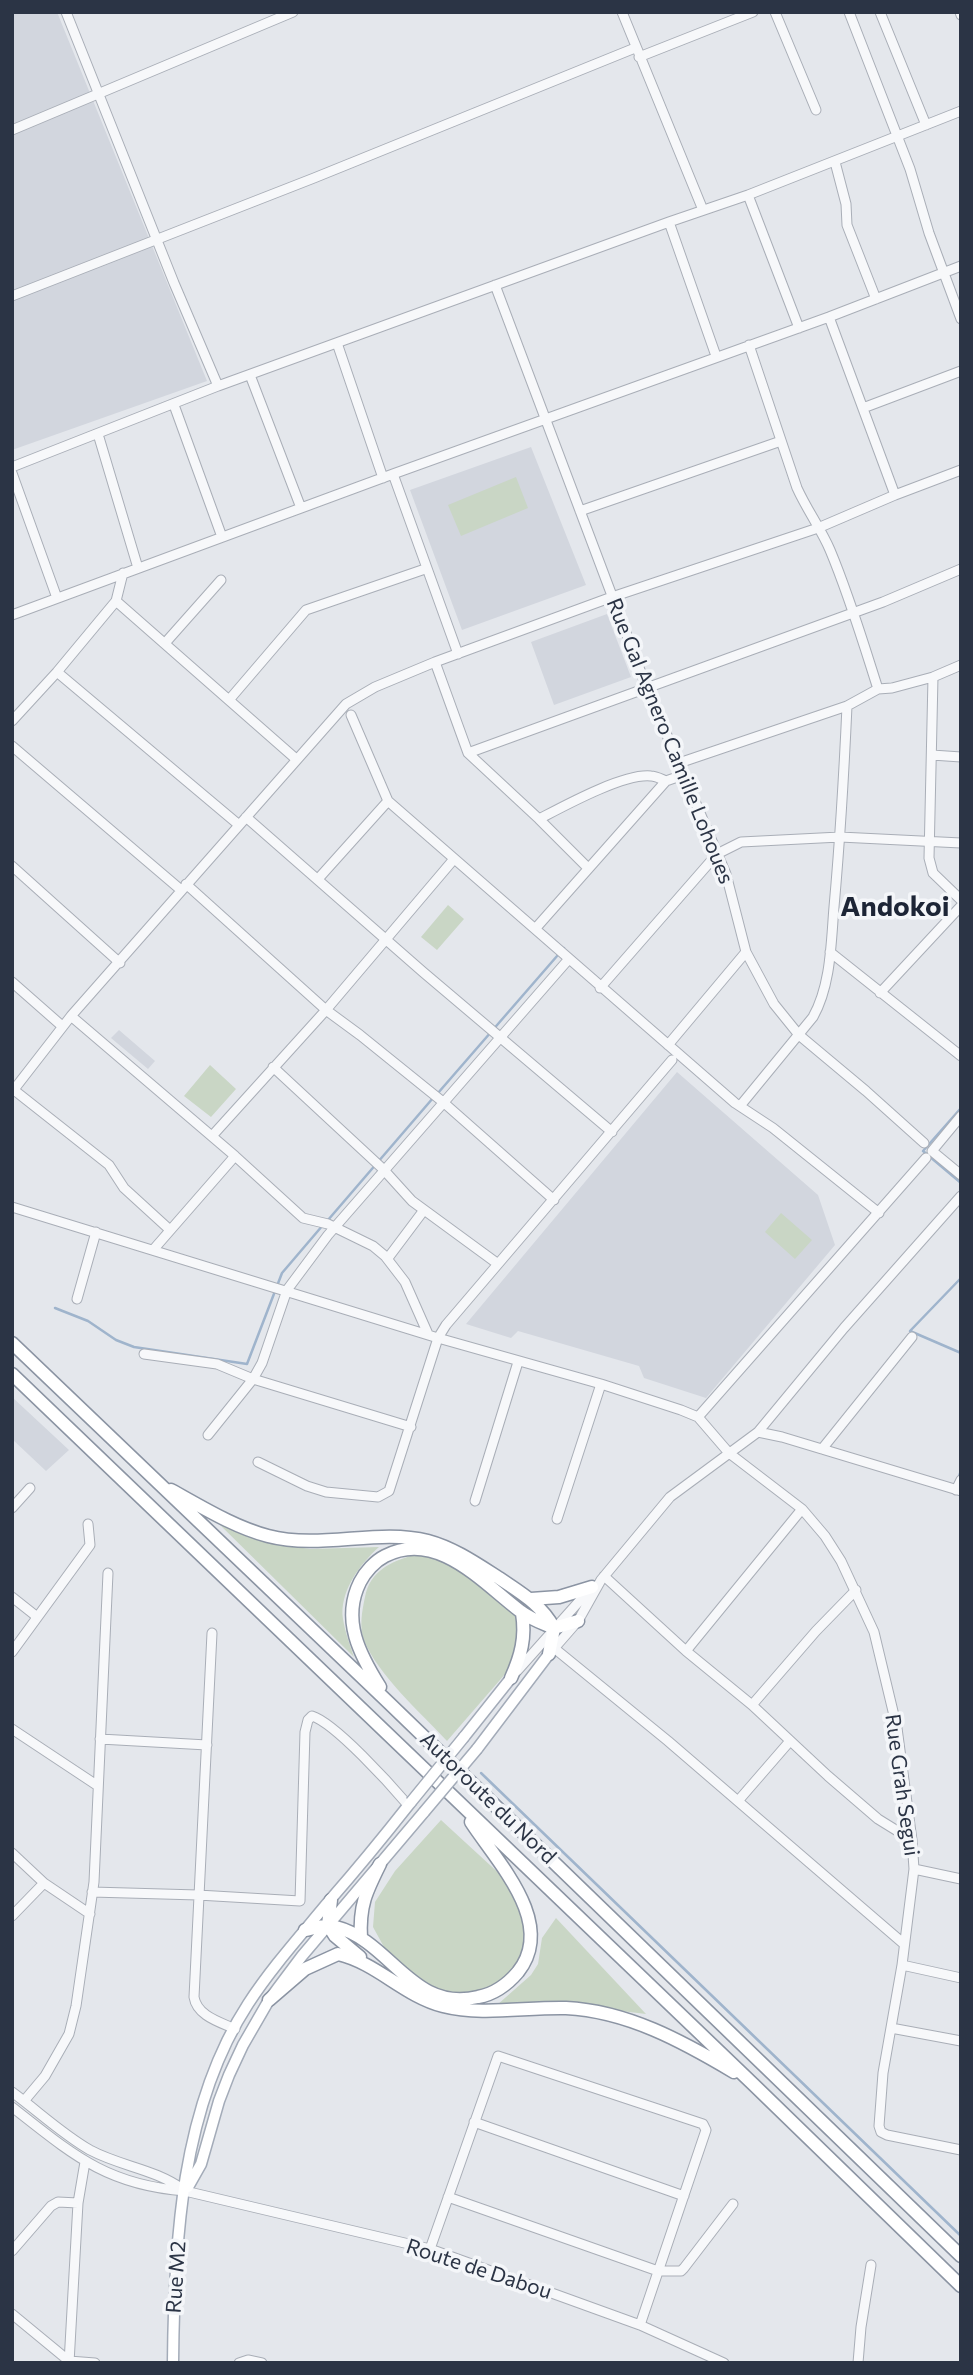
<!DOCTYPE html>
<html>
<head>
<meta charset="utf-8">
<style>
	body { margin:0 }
	#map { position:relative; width:973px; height:2375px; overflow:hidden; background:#e4e7ec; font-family:Commissioner,sans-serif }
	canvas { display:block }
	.frame { position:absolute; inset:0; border:14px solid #2b3445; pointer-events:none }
</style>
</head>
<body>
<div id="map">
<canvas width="973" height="2375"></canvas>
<div class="frame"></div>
</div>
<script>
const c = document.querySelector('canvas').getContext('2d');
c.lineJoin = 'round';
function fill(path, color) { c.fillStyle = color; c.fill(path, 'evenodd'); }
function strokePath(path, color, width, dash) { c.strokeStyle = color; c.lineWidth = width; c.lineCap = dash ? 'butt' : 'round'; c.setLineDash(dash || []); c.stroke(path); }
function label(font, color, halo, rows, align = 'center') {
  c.font = font + ' Commissioner,sans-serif'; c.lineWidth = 7; c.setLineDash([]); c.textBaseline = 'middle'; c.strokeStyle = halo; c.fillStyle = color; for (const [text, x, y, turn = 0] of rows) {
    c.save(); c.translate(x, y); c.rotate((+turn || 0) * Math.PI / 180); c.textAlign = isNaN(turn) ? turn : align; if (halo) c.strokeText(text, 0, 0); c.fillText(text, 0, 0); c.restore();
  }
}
const built = new Path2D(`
	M12,12H57L207,381L12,450Z
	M531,447L586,585L462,630L410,490Z
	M607,614L631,677L554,705L531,642Z
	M119,1030L155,1061L148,1069L111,1038Z
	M677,1072L818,1195L835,1245L706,1398L644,1378L639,1366L518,1331L511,1338L466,1324Z
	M12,1397L69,1450L46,1471L12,1439Z`);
const green = new Path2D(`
	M516,477L528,508L461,536L448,505Z
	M448,905L464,919L437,950L421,937Z
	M210,1065L236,1089L211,1117L184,1096Z
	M781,1213L812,1240L795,1259L765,1232Z
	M217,1522L268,1543L310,1549L379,1547C360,1564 339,1592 343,1619C345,1632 350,1645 354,1657Z
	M414,1555C422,1555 430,1554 437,1556C463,1564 501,1598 518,1618L517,1653L506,1673L447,1741C422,1714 377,1674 364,1640C359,1627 362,1611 365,1597C370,1571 390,1562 414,1555Z
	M441,1820L503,1877L525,1916L524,1956L495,1988L462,1996L444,1993L423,1985L384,1947L373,1927L375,1902L395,1871Z
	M556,1918L646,2014L572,2005H497L531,1975L538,1964L542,1938Z`);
const stream = new Path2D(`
	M438,1093L564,948
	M961,1108L923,1151L961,1183
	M328,1220L433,1098
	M961,1278L910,1331L961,1353
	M55,1308L88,1321L116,1340L134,1347L247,1364L282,1273L323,1225
	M958,1480L961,1470
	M481,1773L961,2236`);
const minor = new Path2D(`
	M66,12L174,283L218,386
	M622,12L703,210
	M775,12L816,110
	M849,12L910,169L929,233L961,319
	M880,12L926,125
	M960,12L961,15
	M639,57L753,12
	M12,130L293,12
	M835,162L846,204L847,225L876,299
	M748,195L799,328
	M669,222L716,356
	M495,285L646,686L726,874L746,952L774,1004L799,1035L866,1091L924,1143
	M12,296L314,178L635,48
	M829,317L895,495
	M337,343L383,478
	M749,345L797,488C807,510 821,529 830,550C849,595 863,642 878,689
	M250,375L301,508
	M174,405L222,537
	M863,408L961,371
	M98,434L138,568
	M12,467L218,386L669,222L748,195L961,111
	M12,473L57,598
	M393,474L458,654
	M580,511L781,441
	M116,601L296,759
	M12,615L393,474L829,317L961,266
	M166,642L221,580
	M435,662L468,753L539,819L588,868
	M57,672L239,825
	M933,677L929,858L933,873L961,900
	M229,700L306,610L425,569
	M351,715L388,801L735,1103L773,1128L879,1213
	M12,721L57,672L116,601L123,573
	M12,746L181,890
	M468,753L883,602L961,569
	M932,755L961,757
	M679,763L847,706L878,689L892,688L933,677L961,665
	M246,817L423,972L612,1132
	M539,819C564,806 624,773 651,776C656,776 661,779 666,781
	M12,866L120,963
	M318,879L388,801
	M186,884L326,1010L360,1035L443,1102L554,1200
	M535,929L666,781L683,775
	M830,952L961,1056
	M12,982L62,1026
	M600,988L717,854L741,842L840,837L961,843
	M880,993L961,906
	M71,1016L235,1156L303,1218L328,1224L373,1246L385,1256L405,1282L428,1334
	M668,1045L746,952
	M273,1067L383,1169L412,1201L498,1264
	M14,1090L109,1165L124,1188L170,1230
	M12,1092L71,1016L346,704L375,687L435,662L612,597L818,528L895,495L961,470
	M740,1106L813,1017C831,985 831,943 834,907C840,840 844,773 847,706
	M961,1116L932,1151L961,1175
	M212,1136L326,1010L454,859
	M12,1207L438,1338L601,1384L681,1410L698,1417L729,1453L802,1509L825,1536L841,1561L874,1632L897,1728L912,1840L914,1869L902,1965L883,2073L879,2126L881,2132L887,2135L961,2150
	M153,1250L235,1156
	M388,1258L424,1210
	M77,1299L96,1232
	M144,1354L217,1364L253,1379L411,1427
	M698,1417L926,1158
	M758,1432L782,1437L961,1491
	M208,1435L253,1379L262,1363L287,1290L328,1235L568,960
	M822,1449L912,1337
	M258,1462L307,1486L326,1492L378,1497L389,1491L438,1338L446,1325L672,1060
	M956,1490L961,1480
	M475,1501L518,1362
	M12,1508L30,1488
	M557,1519L601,1384
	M604,1576L686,1651L752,1705L828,1776L878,1819L912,1840
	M12,1597L36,1616
	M212,1633L194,1997C197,2016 220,2022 235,2029
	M554,1648L668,1741L904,1944
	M686,1651L802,1509
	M12,1652L90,1545L88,1524
	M550,1653L578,1621L601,1580L670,1497L758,1432L844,1328L961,1196
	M517,1671L591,1588
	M752,1705L816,1631L856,1590
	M12,1729L98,1786
	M100,1739L207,1745
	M738,1801L790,1741
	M12,1853L44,1883L90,1914
	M914,1869L961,1879
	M92,1892L198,1895L300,1901L305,1732L308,1720L312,1716C335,1723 391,1785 408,1805
	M12,1916L44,1883
	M902,1965L961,1978
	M891,2028L961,2041
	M12,2092C38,2111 62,2134 90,2150C122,2167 153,2168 184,2190
	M24,2101L45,2076L69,2034L76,2006L94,1882L108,1573
	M12,2107C72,2154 106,2185 185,2191L430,2249L640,2325L724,2363
	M474,2122L684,2196
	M448,2197L658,2271H681L684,2268L733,2204
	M430,2249L498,2056L703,2124L706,2130L640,2325
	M12,2251L51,2206L58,2202L78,2203
	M12,2314L69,2361L95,2363
	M69,2363L78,2203L85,2162
	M239,2363L248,2360L262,2363
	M858,2363L861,2327L871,2265`);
const major = new Path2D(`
	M464,1737L511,1678
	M477,1749L549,1654
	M188,2187L201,2164L219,2101L229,2075L243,2045L269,2000L302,1956L424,1812
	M173,2363C174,2243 181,2107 248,2004C272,1967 302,1934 330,1900C358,1868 385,1835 411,1802`);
const highway = new Path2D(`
	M12,1343L389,1703L961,2256
	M12,1374L754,2085L961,2286
	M171,1490C202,1507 234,1527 268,1536C322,1550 377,1528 428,1541C454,1548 477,1564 499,1578C521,1593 541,1604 554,1628L549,1654
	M531,1599L559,1597L592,1587
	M511,1678C521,1656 526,1637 522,1613
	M380,1687C360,1655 341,1620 360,1582C365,1572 375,1561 385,1556C437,1529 483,1583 520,1611C530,1619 542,1623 554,1628L578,1621
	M331,1900L328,1925L335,1936L360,1957
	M305,1930C315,1928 326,1924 336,1927C391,1941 412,2013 478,1997C495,1994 507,1985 518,1972C557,1923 497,1862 471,1822
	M361,1938C359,1906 366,1892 380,1864
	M269,2000L305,1969L338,1954C377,1963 404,1996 443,2006C482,2016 525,2007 566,2008C627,2011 682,2041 734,2072`);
const majorBridge = new Path2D(`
	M411,1802L464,1737
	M424,1812L477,1749`);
const streetNames = [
	["Rue Gal Agnero Camille Lohoues",670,741,68],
	["Rue Grah Segui",902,1785,82],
	["Autoroute du Nord",488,1798,44],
	["Route de Dabou",479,2269,18],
	["Rue M2",176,2277,-86]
];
const districtNames = [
	["Andokoi",895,907]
];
fill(built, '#d2d6de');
fill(green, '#c9d6c5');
strokePath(stream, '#9fb4cc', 2.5);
strokePath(minor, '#a9aeb7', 11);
strokePath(major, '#a3abb8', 13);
strokePath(highway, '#8b94a3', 15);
strokePath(minor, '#f7f8fa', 9);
strokePath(major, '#fff', 10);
strokePath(highway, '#fff', 12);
strokePath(majorBridge, '#a3abb8', 13, []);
strokePath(majorBridge, '#fff', 10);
label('21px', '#2b3445', '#f4f6f9', streetNames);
label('bold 28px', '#1d2536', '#f4f6f9', districtNames);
</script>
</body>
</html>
